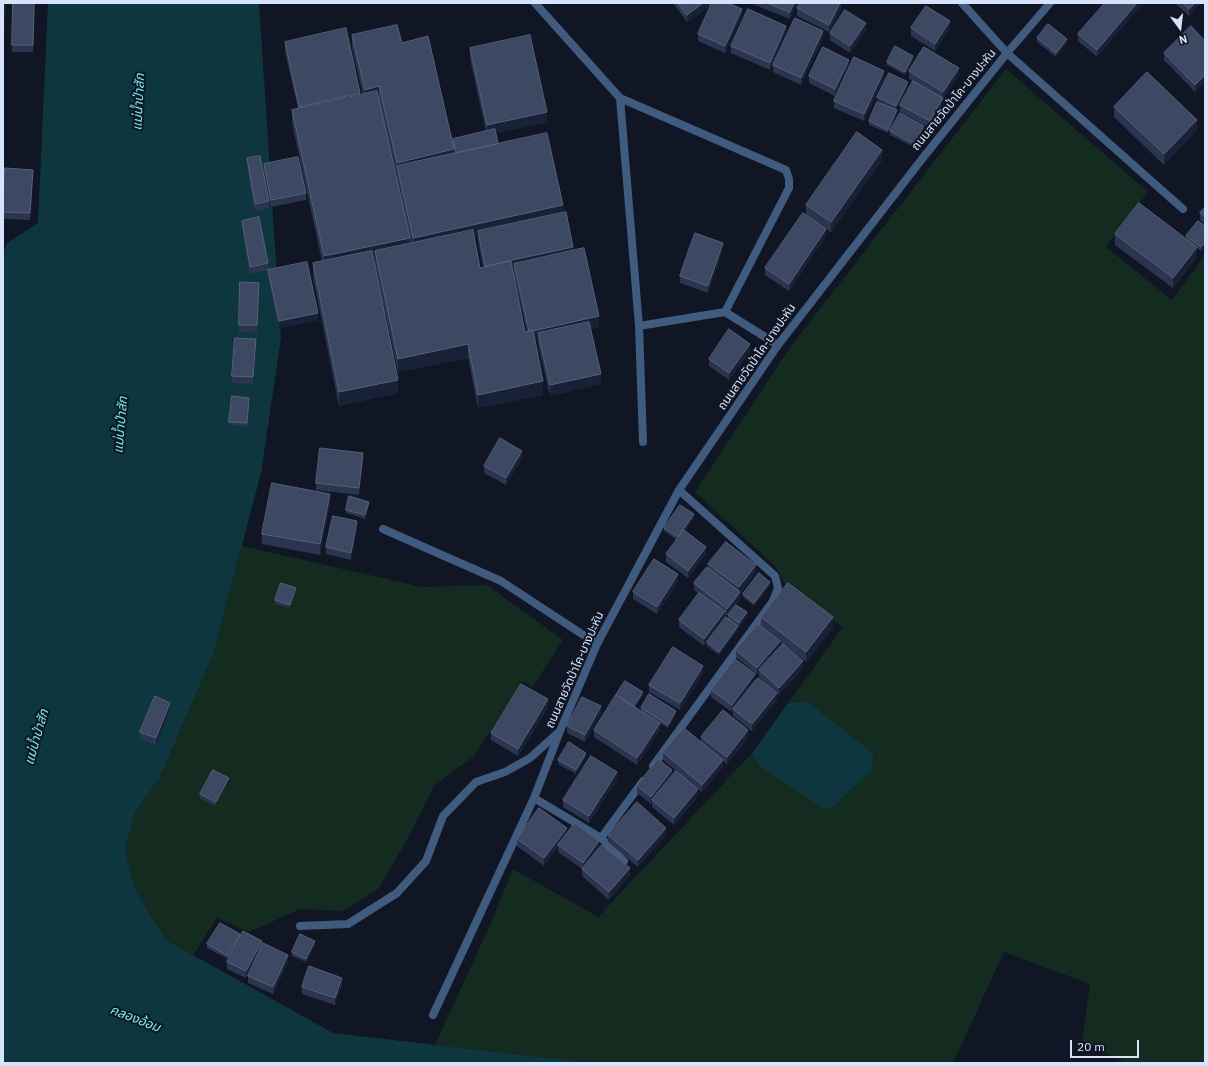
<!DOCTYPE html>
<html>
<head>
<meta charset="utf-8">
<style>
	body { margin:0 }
	#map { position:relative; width:1208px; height:1066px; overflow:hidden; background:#101623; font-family:"IBM Plex Sans",sans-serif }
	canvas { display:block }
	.frame { position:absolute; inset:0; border:4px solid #d5e3fc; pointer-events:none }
	.north { position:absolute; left:1160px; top:8px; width:40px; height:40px; -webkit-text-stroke:3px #101623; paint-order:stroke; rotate:165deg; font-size:11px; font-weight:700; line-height:16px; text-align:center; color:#d5e3fc }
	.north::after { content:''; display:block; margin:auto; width:14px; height:18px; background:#d5e3fc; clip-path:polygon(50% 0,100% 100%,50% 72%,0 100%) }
	.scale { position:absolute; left:1070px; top:1040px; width:69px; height:18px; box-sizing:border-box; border:2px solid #d5e3fc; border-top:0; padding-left:5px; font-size:12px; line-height:14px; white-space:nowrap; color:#d5e3fc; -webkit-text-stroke:3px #101623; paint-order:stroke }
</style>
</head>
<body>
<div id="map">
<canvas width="1208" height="1066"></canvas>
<div class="frame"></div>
<div class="north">N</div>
<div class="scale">20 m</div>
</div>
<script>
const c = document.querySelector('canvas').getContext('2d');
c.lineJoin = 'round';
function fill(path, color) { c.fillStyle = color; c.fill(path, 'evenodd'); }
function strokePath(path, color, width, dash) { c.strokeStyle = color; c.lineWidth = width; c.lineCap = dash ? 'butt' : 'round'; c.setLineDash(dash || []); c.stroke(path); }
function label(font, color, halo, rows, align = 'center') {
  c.font = font + ' "IBM Plex Sans","Noto Sans Thai",sans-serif'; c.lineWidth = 4; c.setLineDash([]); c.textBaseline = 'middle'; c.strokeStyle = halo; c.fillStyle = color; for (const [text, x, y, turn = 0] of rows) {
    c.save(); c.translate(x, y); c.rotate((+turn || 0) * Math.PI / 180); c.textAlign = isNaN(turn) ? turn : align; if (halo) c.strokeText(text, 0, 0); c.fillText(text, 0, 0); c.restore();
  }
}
const green = new Path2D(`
	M3,3H6L3,54Z
	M1006,69L1148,192L1106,247L1172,300L1205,255V1063H1126L1082,1041L1090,984L1004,952L953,1063H591L435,1045L490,925L513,869L598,917L752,753L760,766L806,701L788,703L843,627L787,587L775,566L695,492L788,350Z
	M242,546L422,587L487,585L563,640L533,686L522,681L474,756L434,786L407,840L378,889L343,911L300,909L249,932L217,918L193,955L166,940L135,889L125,849L135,813L160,777L213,655Z`);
const water = new Path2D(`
	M48,3H259L281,338L261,473L213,655L160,777L135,813L125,849L135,889L166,940L333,1033L591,1063H3V254L7,243L38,223Z
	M806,701L873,753L872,769L833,807L823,808L760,766L752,753L788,703Z`);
const lane = new Path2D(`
	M535,3L620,98L639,326L643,442
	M1007,53L1183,209
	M620,98L786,170L789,179V188L725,312
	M639,326L725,312L778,345
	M383,529L501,581L597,644
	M601,838L624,861
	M300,926L348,924L397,893L426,861L443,816L476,782L505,772L530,758L560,731`);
const street = new Path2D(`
	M962,3L1007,53
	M653,766L773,601L778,588L775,576L679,490
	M534,798L601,838L643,781
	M433,1015L534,798L560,731L597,644L679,490L778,345L922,159L1007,53L1050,3`);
const wall = new Path2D(`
	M13,3H35L33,52H12Z
	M673,3H728L742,16L725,53L698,41V34L711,5L687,22Z
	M755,3H797L790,19L755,5Z
	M841,3V9L829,32L797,16V8Z
	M1142,3V4L1097,57L1078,41V34Z
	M1175,3H1201L1189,16Z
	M911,28H950L935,51L911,36Z
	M866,30L850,53L830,40V33Z
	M786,33L770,70L731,53V46Z
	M352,35L402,43L454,153H455L453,146V139L486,131L470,59V48L547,122L496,133L498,144L563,212L573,250L599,327L591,329L601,384L550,396L538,344V340L535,341L543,395L478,408L468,358L398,372L375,264V259H373L398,393L339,406L313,277V263L322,261L292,123V110L298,108L285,52V42L360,95L363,94L352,49ZM383,119L397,177V176V179L411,243H410ZM478,237V241L483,267L480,268L474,238ZM512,270H514V274L527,332H525Z
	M823,38L801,85L773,72V65Z
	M1037,38L1067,43L1056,57L1037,42Z
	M1205,41V82L1195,92L1164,60V53Z
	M913,60L905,75L887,65V62Z
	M849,67L835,96L809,83V76Z
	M909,71L959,75L943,99V105L930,128L900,112V105L920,86L909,79Z
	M884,78L864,121L834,108V101Z
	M908,86L896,110L877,101V97Z
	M1114,107L1197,130L1164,165L1114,117Z
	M897,114L888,133L869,125V121Z
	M924,129L914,147L890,135V131Z
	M247,158L269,201V208L255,211L247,165Z
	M882,160L831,232L826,229V236L789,291L765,275V268L806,215V205Z
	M264,164L306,193V200L271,207L264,171Z
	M33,177L30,220L3,219V202Z
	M1205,207V225L1200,220V213Z
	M242,221L268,263V270L250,274L242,228Z
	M1205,226V246L1201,251L1197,248V257L1173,288L1115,245V234L1186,238V236Z
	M723,250L708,293L680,283V276Z
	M268,270L318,320L279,328L268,277Z
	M259,290L257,333L239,332V325Z
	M256,346L253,384L232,383V376Z
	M750,351L729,380L709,366V359Z
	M249,401L247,427L229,425V422Z
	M522,458L506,485L484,473V466Z
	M363,460L359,495L316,490V483Z
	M330,504L320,555L262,544V534Z
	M369,505L365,519L346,513V510Z
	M694,518L685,531L706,554L688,578L666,562V554L677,540L664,531V528Z
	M357,528L351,560L326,554V547Z
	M708,564L756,572L740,594V599L727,616L725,614V618L713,634L728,618V615L747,616L739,627L738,626V630L719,655L707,646V643L704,646L679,627V620L699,594L694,590V583L708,569Z
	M678,581L657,614L633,599V592Z
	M770,585L754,606L743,597V594Z
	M296,592L290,608L275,604V600Z
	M761,617L833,628L806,662L786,646L803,668L779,695L777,693V700L752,731L733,716V711L732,712L711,697V690L755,681L770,688L759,677V673L757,675L736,657V650L761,626ZM780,642L782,644L780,647Z
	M703,673L680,710L649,692V685Z
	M616,695H643L635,707L641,711V708L676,714L668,728L660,723V730L637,765L594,737V730Z
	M548,707L518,756L491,740V733Z
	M170,710L156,745L140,739V732Z
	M601,713L585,742L567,733V726Z
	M701,737L748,738L727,764L723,761V767L702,792L663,760V752L701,742Z
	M586,756L576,774L558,764V760Z
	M672,776L698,796L674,825L652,807V803L651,804L637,793V786Z
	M617,779L589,823L563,807V800Z
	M229,782L216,806L200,798V794Z
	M567,833L599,848L630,875L609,900L582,876V869L558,852V847L544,866L517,846V839Z
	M608,835H666L638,867L608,842Z
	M240,937L262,947L288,962L273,994L248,983V976L259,952L246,978L227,969V962L233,950L228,959L207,948V944Z
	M315,945L306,962L292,956V952Z
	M342,985L335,1005L302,994V987Z`);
const shadedWall = new Path2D(`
	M703,3H713L687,22V15Z
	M794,3H797L790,19V12Z
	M840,3L841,9L829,32V25Z
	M1137,3H1142V4L1097,57V50Z
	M1195,3H1201L1189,16V9Z
	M742,9V16L725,53V46Z
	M950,21V28L935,51V44Z
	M866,23V30L850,53V46Z
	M786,26V33L770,70V63Z
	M823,31V38L801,85V78Z
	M1067,39V43L1056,57V53Z
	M913,56V60L905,75V72Z
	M849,60V67L835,96V89Z
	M959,68V75L943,100V92Z
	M884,71V78L864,121V114Z
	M1205,75V82L1195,92V85Z
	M908,82V86L896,110V106Z
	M379,86V100L365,103V90Z
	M360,93V104L299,117V107Z
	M943,98V105L930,128V121Z
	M897,110V114L888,133V130Z
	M547,112V122L487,135V125Z
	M1197,120V130L1164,165V154Z
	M924,126V129L914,147V144Z
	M454,149V163L397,166V177V163Z
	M882,150V160L831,232V222Z
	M33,170V177L30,220V213Z
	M563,205V219L478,231V237L413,251V238Z
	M826,229V236L789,291V284Z
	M410,238V251H375V259L324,270V256Z
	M1205,242V246L1201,251V247Z
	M723,243V250L708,293V286Z
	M573,247V257L514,264V270L485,276V266Z
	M1197,247V257L1173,288V278Z
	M318,313V320L279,328V321Z
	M599,316V327L540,340L538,333V340L529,342V332Z
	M256,339V346L253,384V377Z
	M468,344V358L398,372V359Z
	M750,344V351L729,380V373Z
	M601,374V384L550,396V385Z
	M398,380V393L339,406V392Z
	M543,381V395L478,408V395Z
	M522,451V458L506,485V478Z
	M363,453V460L359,495V488Z
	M330,494V504L320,555V544Z
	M369,502V505L365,519V515Z
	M694,514V518L678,541V537Z
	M357,521V528L351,560V553Z
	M706,547V554L688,578V571Z
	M756,565V572L740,594V599L727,616V609L739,593V587Z
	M678,574V581L657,614V607Z
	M770,582V585L754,606V603Z
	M296,588V592L290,608V605Z
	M725,611V618L704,646V639Z
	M747,612V616L739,627V623Z
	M833,617V628L806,662V652Z
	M738,626V630L719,655V652Z
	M780,641V648L759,670V673L757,675V668Z
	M803,661V668L779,695V688Z
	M703,666V673L680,710V703Z
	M755,674V681L733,709V711L732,712V705Z
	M643,692V695L634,709V706Z
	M777,693V700L752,731V724Z
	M548,699V707L518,756V749Z
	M170,703V710L156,745V738Z
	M601,706V713L585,742V735Z
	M676,711V714L668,728V725Z
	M660,723V730L637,765V758Z
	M748,730V738L727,764V757Z
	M586,753V756L576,774V770Z
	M723,760V767L702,792V785Z
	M672,770V777L652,800V803L651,804V797Z
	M617,772V779L589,823V816Z
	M229,778V782L216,806V802Z
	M698,789V796L674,825V818Z
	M567,828V835L558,845V847L544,866V858Z
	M666,828V835L638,867V860Z
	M599,841V848L583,870V863Z
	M630,868V875L609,900V892Z
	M240,934V938L228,959V956Z
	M262,941V948L246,978V971Z
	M315,941V945L306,962V959Z
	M288,955V962L273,994V987Z
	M342,978V985L335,1005V998Z`);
const building = new Path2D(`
	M13,3H34L33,45H12Z
	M678,3H703L687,15Z
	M712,3H728L742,9L725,46L698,34Z
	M767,3H794L790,12Z
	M800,3H840L829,25L797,8Z
	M1105,3H1137L1097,50L1078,34Z
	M1183,3H1195L1189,9Z
	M926,6L950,21L935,44L911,28Z
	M748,9L786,26L770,63L731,46Z
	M845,10L866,23L850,46L830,33Z
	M795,18L823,31L801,78L773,65Z
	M1048,24L1067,39L1056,53L1037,38Z
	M397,25L402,43L428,36L454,149L397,163L379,86L365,90L352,35Z
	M1191,26L1205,41V75L1195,85L1164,53Z
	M346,28L360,93L299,107L285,42Z
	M530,35L547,112L487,125L470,48Z
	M895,46L913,56L905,72L887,62Z
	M823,47L849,60L835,89L809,76Z
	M924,47L959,68L943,92L909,71Z
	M854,57L884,71L864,114L834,101Z
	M1147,72L1197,120L1164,154L1114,107Z
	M889,73L908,82L896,106L877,97Z
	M913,81L943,98L930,121L900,105Z
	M377,91L410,238L324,256L292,110Z
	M877,102L897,110L888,130L869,121Z
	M900,113L924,126L914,144L890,131Z
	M495,129L498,144L456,153L453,139Z
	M857,132L882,150L831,222L806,205Z
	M547,133L563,205L413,238L397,166Z
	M260,156L269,201L255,204L247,158Z
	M298,157L306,193L271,200L264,164Z
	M5,168L33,170L30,213L3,212V202Z
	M1139,203L1197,247L1173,278L1115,234Z
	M1205,207V217L1200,213Z
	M566,212L573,247L485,266L478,231Z
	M803,213L826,229L789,284L765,268Z
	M259,217L268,263L250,267L242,221Z
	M1198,221L1205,226V242L1201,247L1186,236Z
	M473,230L480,268L511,261L525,332L533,330L543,381L478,395L468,344L398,359L375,251Z
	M695,233L723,243L708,286L680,276Z
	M584,248L599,316L533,331V330L529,331L514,264Z
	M372,251L398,380L339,392L313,263Z
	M307,262L318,313L279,321L268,270Z
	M240,282L259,283L257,325H239Z
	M589,322L601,374L550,385L538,333Z
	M729,329L750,344L729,373L709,359Z
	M235,338L256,339L253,377L232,376Z
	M232,396L249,398L247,423L229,422Z
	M500,438L522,451L506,478L484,466Z
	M320,448L363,453L359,488L316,483Z
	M272,483L330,494L320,544L262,534Z
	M349,496L369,502L365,515L346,510Z
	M680,505L694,514L678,537L664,528Z
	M333,516L357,521L351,553L326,547Z
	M684,530L706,547L688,571L666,554Z
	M726,542L756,565L739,587L708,564Z
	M654,559L678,574L657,607L633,592Z
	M707,567L740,592L727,609L694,583Z
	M759,573L770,582L754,603L743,594Z
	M281,583L296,588L290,605L275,600Z
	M788,583L833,617L806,652L761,617Z
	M699,593L725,611L704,639L679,620Z
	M736,605L747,612L739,623L728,615Z
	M726,617L738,626L719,652L707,642Z
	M758,624L780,641L757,668L736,650Z
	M783,644L803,661L779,688L759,670Z
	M673,647L703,666L680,703L649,685Z
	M735,659L755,674L732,705L711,690Z
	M758,678L777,693L752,724L733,709Z
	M625,681L643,692L634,706L616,695Z
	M521,684L548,699L518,749L491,733Z
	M649,694L676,711L668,725L641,708Z
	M616,695L660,723L637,758L594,730Z
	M155,696L170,703L156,738L140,732Z
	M582,697L601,706L585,735L567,726Z
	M723,710L748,730L727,757L701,737Z
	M684,728L723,760L702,785L663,752Z
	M569,742L586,753L576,770L558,760Z
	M591,756L617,772L589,816L563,800Z
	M658,759L672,770L651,797L637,786Z
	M213,770L229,778L216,802L200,794Z
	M676,771L698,789L674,818L652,800Z
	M637,802L666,828L638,860L608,835Z
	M539,808L567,828L544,858L517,839Z
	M575,823L599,841L583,863L558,845Z
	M602,845L630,868L609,892L582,869Z
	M220,923L240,934L228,956L207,944Z
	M243,931L262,941L246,971L227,962Z
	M300,934L315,941L306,959L292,952Z
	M263,943L288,955L273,987L248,976Z
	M309,966L342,978L335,998L302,987Z`);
const streetNames = [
	["ถนนสายวัดป่าโค-บางปะหัน",954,100,-51],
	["ถนนสายวัดป่าโค-บางปะหัน",757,357,-55],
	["ถนนสายวัดป่าโค-บางปะหัน",575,670,-66]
];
const waterNames = [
	["แม่น้ำป่าสัก",139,102,-87],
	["แม่น้ำป่าสัก",121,425,-85],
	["แม่น้ำป่าสัก",37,737,-74],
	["คลองอ้อม",135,1019,21]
];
fill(green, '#142c20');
fill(water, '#0e363e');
strokePath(lane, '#3f5b7e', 8);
strokePath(street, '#3f5b7e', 8);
fill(wall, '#2b354f');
fill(shadedWall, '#182136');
fill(building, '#3d4862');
strokePath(building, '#55607a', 1);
label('12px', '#d5e3fc', '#101623', streetNames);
label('italic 13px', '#6cf3f2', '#101623', waterNames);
</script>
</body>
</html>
